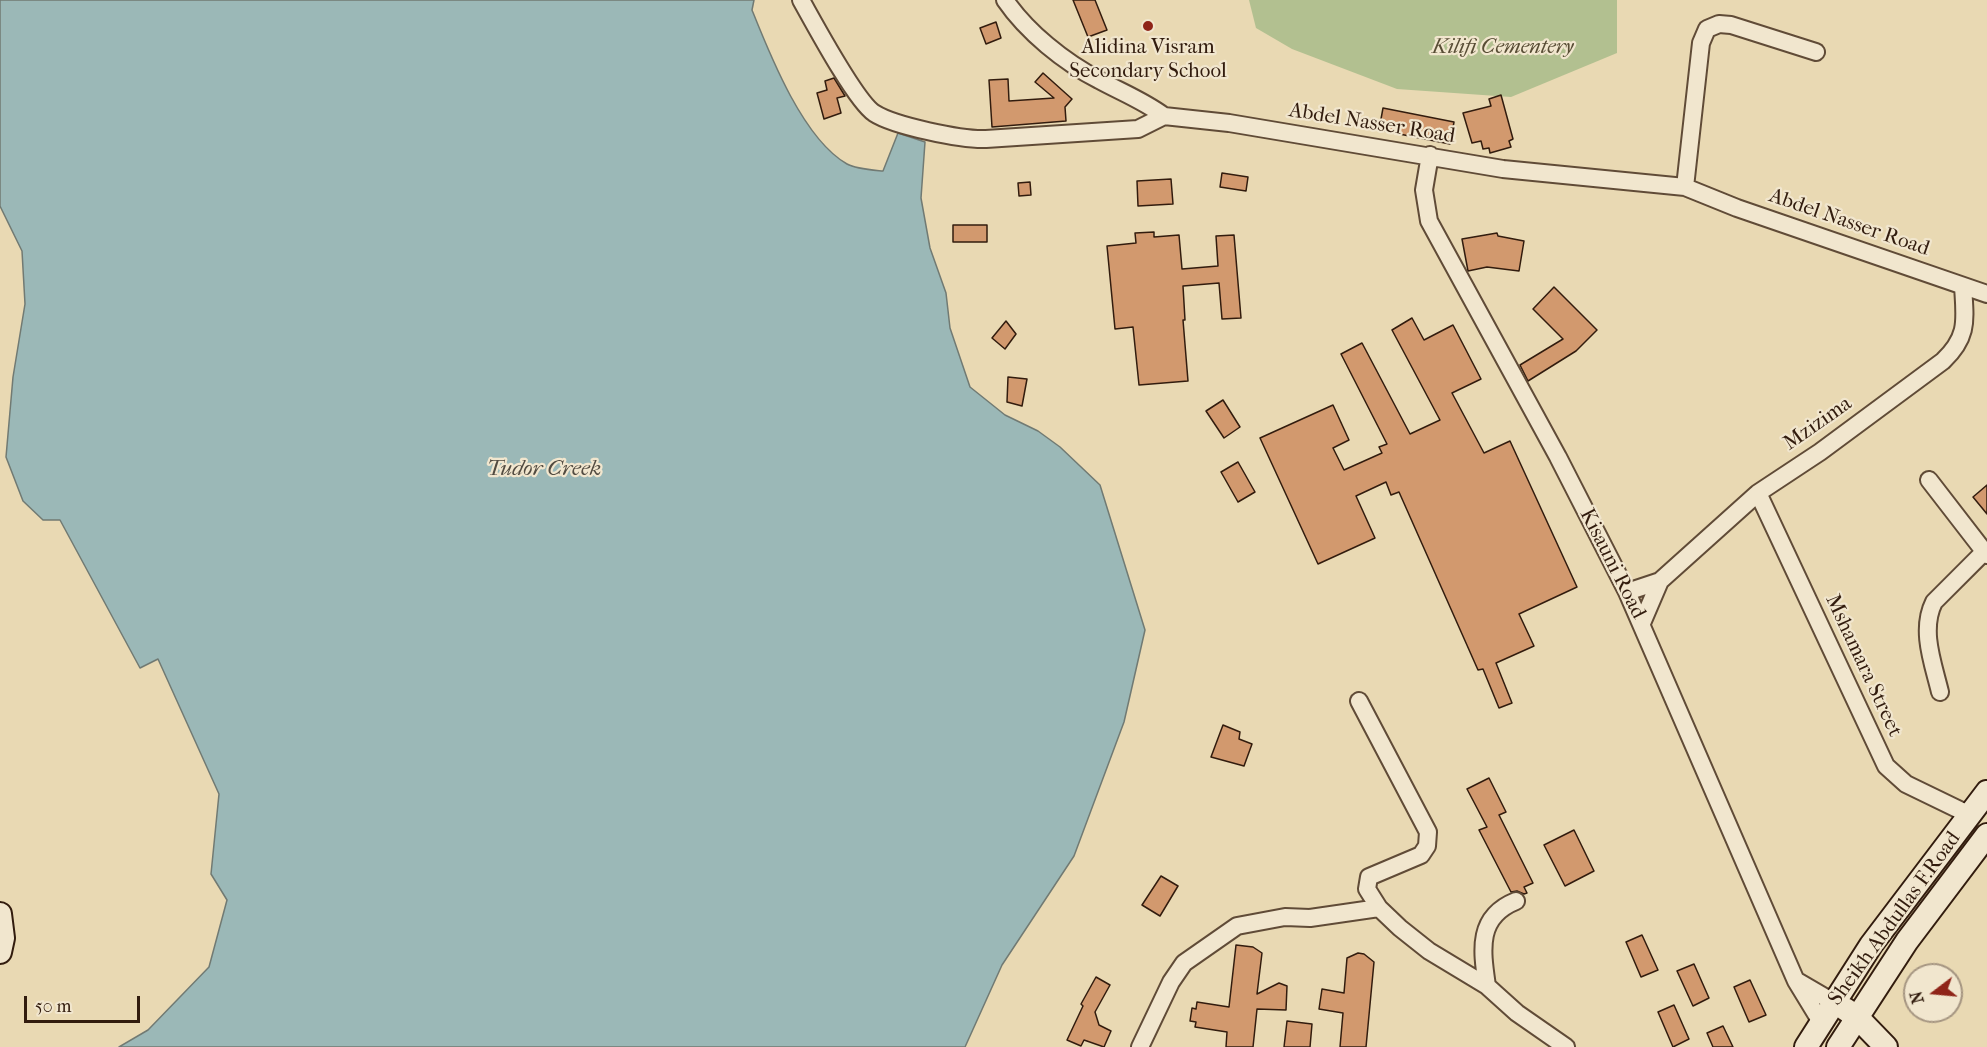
<!DOCTYPE html>
<html>
<head>
<meta charset="utf-8">
<style>
	body { margin:0 }
	#map { position:relative; width:1987px; height:1047px; overflow:hidden; background:#e9d9b3; font-family:"IM FELL French Canon",serif }
	canvas { display:block }
	.north { position:absolute; left:1903px; top:963px; width:60px; height:60px; box-sizing:border-box; background:#f1e6ce; border:2px solid #a59581; border-radius:50%; rotate:254deg; font-size:16px; font-weight:700; line-height:24px; text-align:center; color:#321c0e }
	.north::after { content:''; display:block; margin:auto; width:21px; height:27px; background:#8f2418; clip-path:polygon(50% 0,100% 100%,50% 72%,0 100%) }
	.scale { position:absolute; left:24px; top:996px; width:116px; height:27px; box-sizing:border-box; border:3px solid #321c0e; border-top:0; padding-left:8px; font-size:18px; line-height:21px; white-space:nowrap; color:#321c0e; -webkit-text-stroke:4px #f1e6ce; paint-order:stroke }
</style>
</head>
<body>
<div id="map">
<canvas width="1987" height="1047"></canvas>
<div class="north">N</div>
<div class="scale">50 m</div>
</div>
<script>
const c = document.querySelector('canvas').getContext('2d');
c.lineJoin = 'round';
function fill(path, color) { c.fillStyle = color; c.fill(path, 'evenodd'); }
function strokePath(path, color, width, dash) { c.strokeStyle = color; c.lineWidth = width; c.lineCap = dash ? 'butt' : 'round'; c.setLineDash(dash || []); c.stroke(path); }
function label(font, color, halo, rows, align = 'center') {
  c.font = font + ' "IM FELL French Canon",serif'; c.lineWidth = 4.5; c.setLineDash([]); c.textBaseline = 'middle'; c.strokeStyle = halo; c.fillStyle = color; for (const [text, x, y, turn = 0] of rows) {
    c.save(); c.translate(x, y); c.rotate((+turn || 0) * Math.PI / 180); c.textAlign = isNaN(turn) ? turn : align; if (halo) c.strokeText(text, 0, 0); c.fillText(text, 0, 0); c.restore();
  }
}
const green = new Path2D(`
	M1249,0H1617V53L1511,97L1397,89L1292,49L1256,28Z`);
const water = new Path2D(`
	M0,0H754L752,10C770,55 803,139 847,164C856,169 873,170 883,171L898,133L925,142L921,198L930,248L946,293L950,328L970,387L1005,415L1038,431L1060,447L1100,485L1145,630L1124,722L1074,856L1002,965L965,1047H119L148,1030L209,967L227,900L211,874L219,794L158,659L140,668L60,520H43L23,501L6,457L13,377L25,304L22,251L0,206Z`);
const building = new Path2D(`
	M1073,0H1095L1107,30L1088,37Z
	M996,22L1001,38L986,44L980,28Z
	M1043,73L1072,99L1065,107L1066,121L992,127L989,80L1008,79L1009,101L1054,98L1035,82Z
	M834,78L845,96L837,98L841,113L824,119L817,93L827,90L825,81Z
	M1501,95L1513,139L1509,141L1511,147L1490,153L1489,148L1483,149L1481,141L1472,143L1463,113L1491,106L1489,99Z
	M1383,108L1454,122L1450,144L1379,130Z
	M1222,173L1248,177L1246,191L1220,187Z
	M1171,179L1173,204L1138,206L1137,181Z
	M1030,182L1031,195L1019,196L1018,183Z
	M953,225H987V242H953Z
	M1154,232V237L1179,235L1182,269L1218,266L1216,236L1234,235L1241,318L1222,319L1219,283L1183,286L1185,320H1183L1188,381L1139,385L1133,327L1115,329L1107,246L1136,243L1135,233Z
	M1497,233L1498,236L1524,241L1519,271L1487,267L1468,271L1462,239Z
	M1554,287L1597,330L1576,351L1528,381L1520,365L1563,339L1533,309Z
	M1412,318L1424,340L1453,325L1481,379L1452,393L1484,453L1510,441L1577,587L1519,614L1534,646L1496,663L1512,703L1499,708L1483,669L1478,670L1399,492L1391,495L1386,482L1356,496L1375,538L1318,564L1260,438L1333,405L1349,440L1333,448L1344,470L1382,453L1379,447L1387,444L1341,354L1362,343L1410,434L1440,420L1392,330Z
	M1006,321L1016,334L1005,349L992,338Z
	M1008,377L1027,379L1022,406L1007,402Z
	M1223,400L1240,427L1224,438L1206,411Z
	M1238,462L1255,492L1238,502L1221,472Z
	M1987,485V514L1973,497Z
	M1223,725L1240,732L1239,739L1252,744L1244,766L1211,757Z
	M1489,778L1506,812L1499,815L1533,883L1524,887L1527,893L1524,894L1517,891L1511,892L1479,830L1487,827L1467,789Z
	M1574,830L1594,871L1565,886L1544,845Z
	M1161,876L1178,886L1160,916L1142,905Z
	M1642,935L1658,970L1641,977L1626,942Z
	M1236,945L1253,947L1262,953L1257,994L1279,983L1287,986L1286,1010L1257,1009L1253,1047H1226L1227,1032L1195,1027L1196,1022L1190,1021L1192,1008L1196,1009L1197,1002L1229,1007Z
	M1358,953L1364,954L1374,962L1366,1047H1340L1343,1013L1319,1009L1322,989L1344,993L1347,958Z
	M1694,964L1709,998L1693,1006L1677,971Z
	M1096,977L1110,985L1095,1012L1099,1025L1111,1031L1104,1047L1084,1040L1081,1046L1067,1040L1083,1006L1081,1004Z
	M1750,980L1766,1015L1749,1022L1734,987Z
	M1674,1005L1689,1039L1673,1047L1658,1012Z
	M1287,1021L1312,1024L1310,1047H1284Z
	M1723,1026L1733,1047H1713L1707,1033Z`);
const street = new Path2D(`
	M801,0C814,23 855,100 874,113C894,126 962,140 986,139L1138,129L1164,116L1229,123L1503,169L1685,187L1737,208L1987,294
	M1005,0C1027,32 1064,62 1099,80C1121,92 1144,101 1164,116
	M1430,155L1424,190L1429,221L1558,457L1627,592L1796,981L1821,1022
	M1685,187L1701,43L1707,29L1719,24L1731,25L1816,52
	M1929,480L1987,555
	M1758,493L1886,766L1906,784L1972,816
	M1627,592L1660,581L1758,493L1820,452L1943,361C1969,336 1965,320 1963,286
	M1642,623L1660,581
	M1940,692C1933,663 1920,630 1934,602L1984,552
	M1359,701L1428,832L1427,846L1421,855L1369,877L1367,889L1379,908L1400,928L1429,951L1487,986L1517,1013L1566,1047
	M1797,981L1833,1002
	M1487,986C1482,951 1476,917 1516,901
	M1140,1047L1171,982L1184,963L1237,926L1285,917L1310,918L1379,908`);
const secondary = new Path2D(`
	M0,914L3,938L0,952
	M1845,1009L1857,1017L1886,1047
	M1806,1047L1871,945L1987,792
	M1838,1047L1907,941L1987,835`);
const markers = [
	[1148,26,6,"#8f2418"]
];
const poiNames = [
	["Alidina Visram",1148,48],
	["Secondary School",1148,72]
];
const parkNames = [
	["Kilifi Cementery",1503,48]
];
const streetNames = [
	["Abdel Nasser Road",1372,124,9],
	["Abdel Nasser Road",1849,223,19],
	["Mzizima",1818,424,-35],
	["Kisauni Road",1612,564,63],
	["Mshamara Street",1863,666,65],
	["Sheikh Abdullas F.Road",1895,919,-54]
];
const waterNames = [
	["Tudor Creek",544,470]
];
fill(green, '#b2c090');
fill(water, '#9bb8b7');
strokePath(water, '#717a73', 1.5);
fill(building, '#d2996e');
strokePath(building, '#321c0e', 1.5);
strokePath(street, '#604b37', 20);
strokePath(secondary, '#321c0e', 26);
strokePath(street, '#f1e6ce', 16);
strokePath(secondary, '#f1e6ce', 22);
for (const [x, y, r, color] of markers) { const dot = new Path2D(); dot.arc(x, y, r, 0, 2 * Math.PI); c.fillStyle = color; c.fill(dot); strokePath(dot, '#f1e6ce', 2); }
label('21px', '#321c0e', '#f1e6ce', poiNames);
label('italic 21px', '#584d35', '#f1e6ce', parkNames);
label('21px', '#321c0e', '#f1e6ce', streetNames);
label('italic 22px', '#524b41', '#f1e6ce', waterNames);
</script>
</body>
</html>
